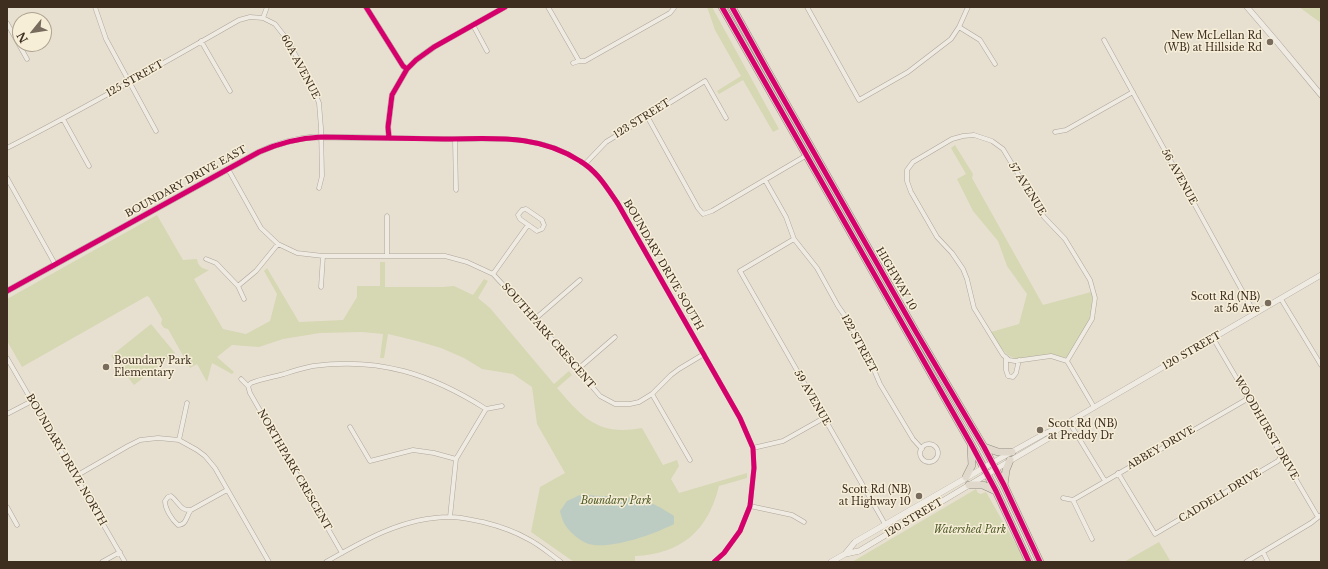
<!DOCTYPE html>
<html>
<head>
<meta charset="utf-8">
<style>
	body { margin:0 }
	#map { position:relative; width:1328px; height:569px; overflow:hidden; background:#e7e0d1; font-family:"Libre Baskerville",serif }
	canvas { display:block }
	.frame { position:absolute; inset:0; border:8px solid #3d2e20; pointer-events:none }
	.north { position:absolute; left:12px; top:12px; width:40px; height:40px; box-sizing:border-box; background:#f7eed8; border:1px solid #ada18e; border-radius:50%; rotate:240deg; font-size:11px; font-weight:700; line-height:16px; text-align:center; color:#3d2e20 }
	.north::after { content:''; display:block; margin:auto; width:14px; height:18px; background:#786c5e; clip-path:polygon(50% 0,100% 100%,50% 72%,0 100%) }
</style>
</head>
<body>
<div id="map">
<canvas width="1328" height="569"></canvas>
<div class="frame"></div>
<div class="north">N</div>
</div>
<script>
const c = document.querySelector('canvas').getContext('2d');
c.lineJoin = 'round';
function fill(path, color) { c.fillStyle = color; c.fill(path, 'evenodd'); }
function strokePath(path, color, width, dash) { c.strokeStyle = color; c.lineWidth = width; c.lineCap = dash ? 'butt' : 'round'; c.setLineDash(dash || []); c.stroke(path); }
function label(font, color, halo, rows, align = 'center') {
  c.font = font + ' "Libre Baskerville",serif'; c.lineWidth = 3; c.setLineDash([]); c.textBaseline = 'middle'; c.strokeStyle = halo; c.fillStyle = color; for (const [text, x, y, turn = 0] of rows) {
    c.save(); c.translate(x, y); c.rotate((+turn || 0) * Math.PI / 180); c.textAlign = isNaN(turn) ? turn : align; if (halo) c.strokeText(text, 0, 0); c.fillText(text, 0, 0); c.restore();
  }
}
const green = new Path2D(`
	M707,7H712L779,129L773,132L743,80L719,94L717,91L741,76L715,30Z
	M1299,7H1321V23Z
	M955,145L973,174L972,178L1043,305L1091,292C1098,316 1078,339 1066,358L1052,354L1016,359C1003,355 998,342 991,332L1019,324L1027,294L1007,266L998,241L973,211L957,179L966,174L951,148Z
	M157,215L183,260L197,259C198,266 202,269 209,270L194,279L223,329L246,334L270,321L277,294L264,271L267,268L299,322L343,320L357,297V286H380V262H385V287H442L454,286L473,295L484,279L488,281L478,298L490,308L554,384L569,371L572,375L557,388C583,418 598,436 642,428L663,465L677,460L679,466L671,479L679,493L747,473V478L719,486C708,531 681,554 635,556V562H574L531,532L540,487L565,473L537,424L532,387L513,374L482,369L464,358L441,348L417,341L388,334L384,358H380L383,334L362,332L320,333L283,339L259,347L232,345L217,357L234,372L232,374L212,363L207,382L197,364L190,368L168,329L164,328L161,324L162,319L149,297L147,296L22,367L7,341V299Z
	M151,324L175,353L134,385L111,356Z
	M976,489L978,493L981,494L986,492L1026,562H852Z
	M1159,542L1171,562H1124Z`);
const water = new Path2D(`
	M582,494C600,497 619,496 638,499C651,501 663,509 674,516V524C655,534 610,550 589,544C581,542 567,530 564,523C562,519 561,515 560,511L567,501Z`);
const minor = new Path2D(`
	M95,7L106,39L156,131
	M548,7L579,61
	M807,7L859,100L908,72L951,39L959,27L968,7
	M263,18L267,7
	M7,23L27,59
	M473,25L487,51
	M959,27L980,40L995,64
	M1104,40L1255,314
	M201,41L230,91
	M573,63L579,61H585L670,13L674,8V7
	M647,116L698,208L703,214L712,211L807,155
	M63,119L89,166
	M1055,132L1066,130L1133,92
	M389,138C411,138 433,139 456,139C500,139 541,135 580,161C597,171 607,188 618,204L740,418L753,448L754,468L750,506L740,531L724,553L714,562
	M455,139L456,190
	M7,148C86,108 162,64 239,20L250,17L263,18L275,24L286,38L311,83L319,103L321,128L322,176L319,188
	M585,164L606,142L705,81L726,118
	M228,169L261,228L278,244L297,253L323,256H445L467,262L493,274L535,319L600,396L615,404H630L639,402L652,394L671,375L679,369L704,354
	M7,178L55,264
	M765,180L786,217L794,239L817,268L838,306L850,323L860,346L872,365L880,384L913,439L922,449
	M526,209L542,220L544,225L542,229L537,231L520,219L518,215L522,210Z
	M794,239L740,271L885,524
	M387,255V216
	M206,259L216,263L238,286L244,299
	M493,274L528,225
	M238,286L256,271L278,244
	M321,287L323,256
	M1281,299L1321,365
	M535,319L580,280
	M1213,338L1318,517
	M1006,357V370L1008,376L1013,377L1016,373L1019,360
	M7,358L125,562
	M1067,361L1092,319L1095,298L1090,280L1065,239L1044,217L1003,149L992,141L974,135L963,136L952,139L913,162L907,170V181L911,192L937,237L952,253L963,269L967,279L974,308L1003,355L1009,360L1015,361L1051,356L1067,361L1094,407
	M578,369L615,337
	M241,379L248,386
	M652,394L690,460
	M486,409L502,406
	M7,414L32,401
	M1069,422L1105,481
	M350,427L370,461L413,450L434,453L456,459
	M179,440L187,403
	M920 453a9 9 0 1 1 18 0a9 9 0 1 1-18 0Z
	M753,448L783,441L824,418
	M1118,473L1155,534L1278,461L1282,455
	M76,476L128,446L140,440L158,438L179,440L197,450L205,456L215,468L269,562
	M1063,498L1073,500
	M750,506L792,515L804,522
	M7,507L17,525
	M191,510C180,511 179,502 171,496L168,497L165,501C165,509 172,520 178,525C187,525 186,516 191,510L227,490
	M1092,539L1073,500L1249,398
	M1263,552L1268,562
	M342,553L250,393L248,386L251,383C261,379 273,377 284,374C293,371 303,368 313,366C379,357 431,374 486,409L456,459L450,517
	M102,562L120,552
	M326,562C364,540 404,517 450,517C461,517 472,520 483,522C499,526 514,531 528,539C540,545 550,554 561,562
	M1246,562L1311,523L1321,515`);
const tertiary = new Path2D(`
	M366,7L403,66L407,69
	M1247,7L1277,42L1321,95
	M7,291L259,152C276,144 294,139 313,137L389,138L388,127L392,95L407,69L416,60L434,47L505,7
	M992,463L1044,434L1062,426L1321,275
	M996,469L1049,438L1058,429`);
const secondary = new Path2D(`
	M845,554L855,542L992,463
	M831,562L845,554L859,551L996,469`);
const trunk = new Path2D(`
	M722,7L971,444L996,491L1029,562
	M732,7L767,70L916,332L984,447L1004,485L1040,562
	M984,447L998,452H1012
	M966,477L972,465L971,447
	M969,485H983L996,491
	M1004,485L1006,470L1010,460`);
const cycleway = new Path2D(`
	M366,7L403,66L407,69
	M722,7L971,444L996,491L1029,562
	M732,7L767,70L916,332L984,447L1004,485L1040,562
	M389,138L388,127L392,95L407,69L416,60L434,47L505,7
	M7,291L259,152C279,143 300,138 321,137C362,138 403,138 444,139C492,139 537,133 580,161C597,171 607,188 618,204L740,418L753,448L754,468L750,506L740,531L724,553L714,562`);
const markers = [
	[1270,42,4,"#786c5e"],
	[1268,303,4,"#786c5e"],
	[106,367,4,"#786c5e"],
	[1040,430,4,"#786c5e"],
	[919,496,4,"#786c5e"]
];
const poiNames = [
	["New McLellan Rd",1262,36],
	["(WB) at Hillside Rd",1262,48],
	["Scott Rd (NB)",1260,297],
	["at 56 Ave",1260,309],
	["Boundary Park",114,361,"left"],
	["Elementary",114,373,"left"],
	["Scott Rd (NB)",1048,424,"left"],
	["at Preddy Dr",1048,436,"left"],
	["Scott Rd (NB)",911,490],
	["at Highway 10",911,502]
];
const streetNames = [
	["60A AVENUE",300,67,62],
	["125 STREET",135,79,-29],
	["123 STREET",642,119,-32],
	["56 AVENUE",1179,177,61],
	["BOUNDARY DRIVE EAST",186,182,-29],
	["57 AVENUE",1027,189,58],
	["BOUNDARY DRIVE SOUTH",663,265,60],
	["HIGHWAY 10",896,279,60],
	["SOUTHPARK CRESCENT",548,336,49],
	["122 STREET",859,344,62],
	["120 STREET",1192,351,-30],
	["59 AVENUE",812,398,60],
	["WOODHURST DRIVE",1266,428,60],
	["ABBEY DRIVE",1161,448,-30],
	["BOUNDARY DRIVE NORTH",66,460,60],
	["NORTHPARK CRESCENT",294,470,60],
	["CADDELL DRIVE",1220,496,-31],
	["120 STREET",914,518,-31]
];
const parkNames = [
	["Boundary Park",616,501],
	["Watershed Park",970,530]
];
fill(green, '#d6d7b3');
fill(water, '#bcccc2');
strokePath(minor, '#ada599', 5);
strokePath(tertiary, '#ada599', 6);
strokePath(secondary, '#9c958a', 6);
strokePath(trunk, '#928b80', 8);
strokePath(minor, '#efebe3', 4);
strokePath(tertiary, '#efebe3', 5);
strokePath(secondary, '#efebe3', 5.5);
strokePath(trunk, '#e0d9cb', 7);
strokePath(cycleway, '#d6006c', 5);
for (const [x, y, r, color] of markers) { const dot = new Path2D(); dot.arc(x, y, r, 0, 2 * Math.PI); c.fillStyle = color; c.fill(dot); strokePath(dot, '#f7eed8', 1.5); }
label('10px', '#3d2e20', '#f7eed8', poiNames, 'right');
label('10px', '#3d2e20', '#f7eed8', streetNames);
label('italic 10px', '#4d5a26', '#f7eed8', parkNames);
</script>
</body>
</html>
